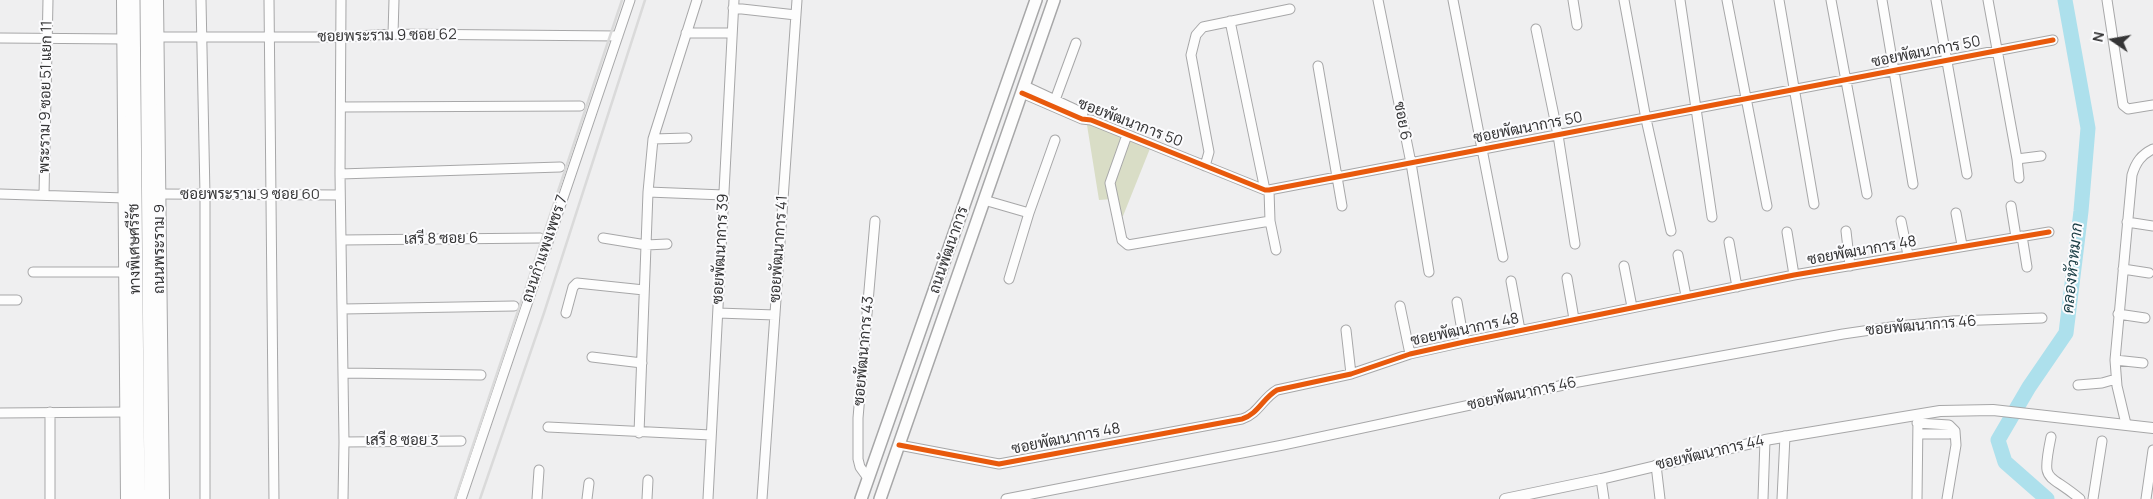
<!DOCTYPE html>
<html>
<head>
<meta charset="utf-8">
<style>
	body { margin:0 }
	#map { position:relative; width:2153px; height:499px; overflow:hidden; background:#efeff0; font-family:Manrope,sans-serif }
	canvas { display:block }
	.north { position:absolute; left:2088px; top:15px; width:50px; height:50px; -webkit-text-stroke:4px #fcfcfe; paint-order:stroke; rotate:282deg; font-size:14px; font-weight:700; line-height:20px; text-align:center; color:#353536 }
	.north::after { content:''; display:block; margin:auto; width:18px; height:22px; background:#353536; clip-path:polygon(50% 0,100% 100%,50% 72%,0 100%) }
</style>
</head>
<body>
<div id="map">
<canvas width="2153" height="499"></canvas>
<div class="north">N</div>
</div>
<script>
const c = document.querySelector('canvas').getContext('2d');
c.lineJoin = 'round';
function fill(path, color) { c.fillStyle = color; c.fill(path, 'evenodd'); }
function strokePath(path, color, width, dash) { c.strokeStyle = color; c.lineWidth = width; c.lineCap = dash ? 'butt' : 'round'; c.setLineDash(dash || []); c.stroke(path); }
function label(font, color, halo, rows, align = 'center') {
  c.font = font + ' Manrope,Sarabun,sans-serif'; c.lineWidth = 4; c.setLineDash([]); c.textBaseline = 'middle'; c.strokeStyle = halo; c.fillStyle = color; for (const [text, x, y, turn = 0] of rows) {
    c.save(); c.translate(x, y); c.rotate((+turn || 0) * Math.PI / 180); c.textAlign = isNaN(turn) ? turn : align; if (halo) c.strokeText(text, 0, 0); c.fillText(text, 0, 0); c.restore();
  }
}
const green = new Path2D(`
	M1094,124L1151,146L1123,216H1117L1113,199L1099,200L1087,125Z`);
const river = new Path2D(`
	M2047,499L2005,462L1998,440L2029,387L2066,333L2081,211L2088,128L2065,0`);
const minor = new Path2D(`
	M201,0L205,195V499
	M269,0L274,499
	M341,0L340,174L344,442L343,499
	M1378,0L1411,163L1429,272
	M1453,0L1503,257
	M1573,0L1577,25
	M1624,0L1646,119L1671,231
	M1680,0L1712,217
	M1727,0L1767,206
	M1779,0L1814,204
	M1831,0L1867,194
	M1882,0L1913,184
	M1936,0L1967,174
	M1988,0L2017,159L2019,178
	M2107,0L2123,105L2128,109L2153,105
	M733,8L796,15
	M1230,21L1265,190
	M1536,29L1558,135L1575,244
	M686,33H732
	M393,34L394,0
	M156,37H341L393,34L618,36
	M0,38L125,39
	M1318,66L1342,206
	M1025,86L1083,113
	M1022,93L1082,119L1091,120L1265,190H1269L2053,40
	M1055,100L1076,43
	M341,107L580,106
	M1127,135L1110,183L1122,240L1128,245L1270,221
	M653,139L687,138
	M2017,159L2041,156
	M1205,166L1209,152L1191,55L1196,35L1203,27L1290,9
	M340,174L560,167
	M1269,190L1270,221L1276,250
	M648,192L724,195
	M0,194L125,198
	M159,194L340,195
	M44,195L48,0
	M984,200L1029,213
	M2011,206L2016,237
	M1956,213L1962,245
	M1901,221L1908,255
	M2127,222L2153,226
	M1846,231L1850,266
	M1787,232L1794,275
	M2022,236L2027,267
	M603,238L646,245L667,244
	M342,240L540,238
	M1729,242L1737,287
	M1678,255L1686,296
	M1624,266L1632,307
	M2123,269L2149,273
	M33,272H126
	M1567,278L1574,319
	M1009,279L1029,213L1055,140
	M1511,281L1520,330
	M0,300H17
	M1457,302L1464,342
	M1400,306L1410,354
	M343,309L514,306
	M566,313L573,287L577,283L644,290
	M718,313L775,315
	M2118,314L2145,318
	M1346,330L1351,374
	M592,357L642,363
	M2115,360L2143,363
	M344,373L481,375
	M2078,385L2102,383L2116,379
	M0,413L128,412
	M1917,423L1949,425L1955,431L1956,445L1947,499
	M2126,424L2117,386L2115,360L2132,175C2136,162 2141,155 2153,149
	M548,427L711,435
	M639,433L648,192L653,139L697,0
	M1918,434H1949L1955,431
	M2051,437C2041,485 2047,471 2080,499
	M344,442L461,441
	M899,445L999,464L1242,419C1258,414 1263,398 1277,390L1351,374L1410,354L1464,342L1794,275L2049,232
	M1656,465L1660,499
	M868,478L860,467L858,459V418L875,221
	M1601,479L1604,499
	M50,499V412
	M461,499L630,0
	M537,499L539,470
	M587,499L589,483
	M647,499L648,480
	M708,499L734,0
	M762,499L797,0
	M1006,499L1283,445L1573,383L1843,334L1898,326L1953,321L2042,318
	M1763,499L1765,440
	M1782,499L1785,436
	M1917,499L1918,419
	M2093,499L2102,441
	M2146,499L2153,450`);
const tertiary = new Path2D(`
	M1505,499L1601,479L1765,440L1940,411L1993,410L2153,428`);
const secondary = new Path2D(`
	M861,499L1036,0
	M880,499L1054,0`);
const primary = new Path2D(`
	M124,0L128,499
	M156,0L162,499`);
const motorway = new Path2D(`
	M132,0L137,499
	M148,0L152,499`);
const rail = new Path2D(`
	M455,499L622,0
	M480,499L544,313L645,0`);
const cycleway = new Path2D(`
	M1022,93L1082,119L1091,120L1265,190H1269L2053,40
	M899,445L999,464L1242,419C1258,414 1263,398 1277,390L1351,374L1410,354L1464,342L1794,275L2049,232`);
const streetNames = [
	["ซอยพระราม 9 ซอย 62",387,36,-1],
	["ซอยพัฒนาการ 50",1926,52,-11],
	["พระราม 9 ซอย 51 แยก 11",46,97,-89],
	["ซอย 6",1402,121,79],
	["ซอยพัฒนาการ 50",1130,123,21],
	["ซอยพัฒนาการ 50",1528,128,-11],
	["ซอยพระราม 9 ซอย 60",250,195],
	["เสรี 8 ซอย 6",441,239,-1],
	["ทางพิเศษศรีรัช",135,249,-91],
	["ถนนพระราม 9",160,249,-90],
	["ถนนกำแพงเพชร 7",545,249,-71],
	["ซอยพัฒนาการ 39",721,249,-87],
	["ซอยพัฒนาการ 41",779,249,-86],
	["ถนนพัฒนาการ",949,250,-71],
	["ซอยพัฒนาการ 48",1862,251,-10],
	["ซอยพัฒนาการ 46",1921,326,-5],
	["ซอยพัฒนาการ 48",1465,330,-12],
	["ซอยพัฒนาการ 43",864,351,-85],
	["ซอยพัฒนาการ 46",1522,394,-12],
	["ซอยพัฒนาการ 48",1066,439,-11],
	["เสรี 8 ซอย 3",402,441],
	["ซอยพัฒนาการ 44",1710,453,-13]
];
const waterNames = [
	["คลองหัวหมาก",2073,268,-84]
];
fill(green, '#d9ddc6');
strokePath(river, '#ade0ec', 15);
strokePath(minor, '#a7a7a8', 11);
strokePath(tertiary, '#a7a7a8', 12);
strokePath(secondary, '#a7a7a8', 14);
strokePath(primary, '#a7a7a8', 16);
strokePath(motorway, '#a7a7a8', 18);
strokePath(minor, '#fdfdfd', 9);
strokePath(tertiary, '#fdfdfd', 10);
strokePath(secondary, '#fdfdfd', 11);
strokePath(primary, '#fdfdfd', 14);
strokePath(motorway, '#fdfdfd', 15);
strokePath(rail, '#dadada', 2.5);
strokePath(cycleway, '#e8590c', 5);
label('15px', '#353536', '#fcfcfe', streetNames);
label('italic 16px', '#193c44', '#fcfcfe', waterNames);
</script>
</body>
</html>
